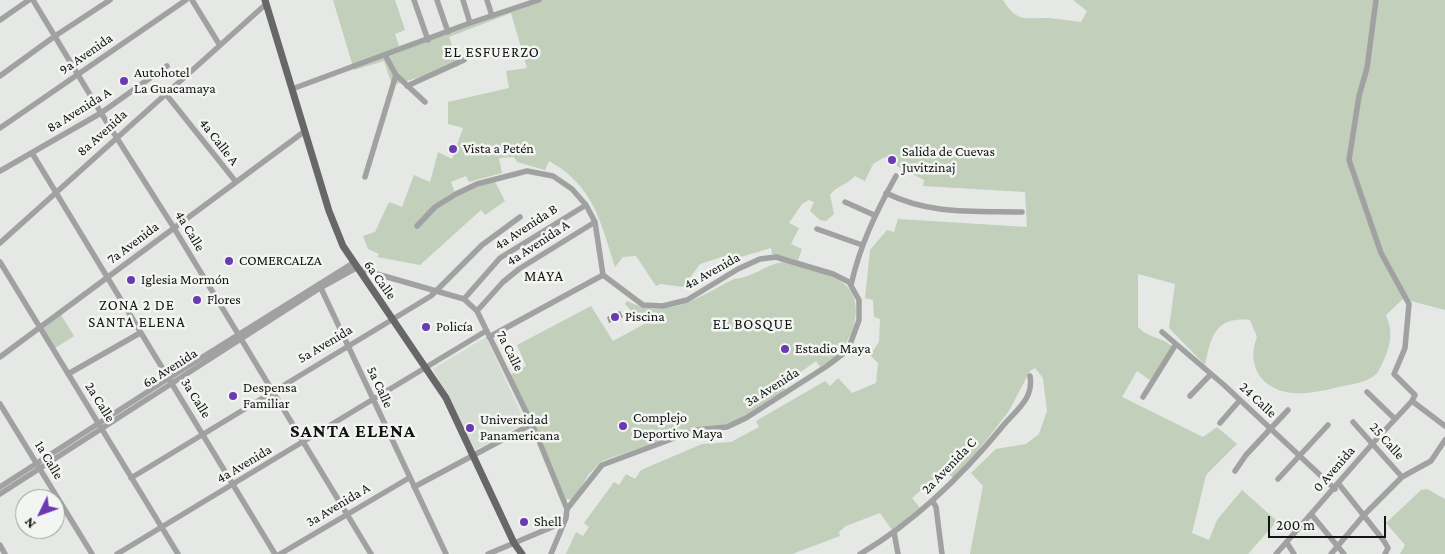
<!DOCTYPE html>
<html>
<head>
<meta charset="utf-8">
<style>
	body { margin:0 }
	#map { position:relative; width:1445px; height:554px; overflow:hidden; background:#e5e8e4; font-family:"Crimson Pro",serif }
	canvas { display:block }
	.north { position:absolute; left:15px; top:489px; width:50px; height:50px; box-sizing:border-box; background:#f3f5f2; border:1px solid #999b98; border-radius:50%; rotate:228deg; font-size:14px; font-weight:700; line-height:20px; text-align:center; color:#121312 }
	.north::after { content:''; display:block; margin:auto; width:18px; height:22px; background:#6b39b1; clip-path:polygon(50% 0,100% 100%,50% 72%,0 100%) }
	.scale { position:absolute; left:1268px; top:516px; width:118px; height:22px; box-sizing:border-box; border:2px solid #121312; border-top:0; padding-left:6px; font-size:15px; line-height:18px; white-space:nowrap; color:#121312; -webkit-text-stroke:4px #f3f5f2; paint-order:stroke }
</style>
</head>
<body>
<div id="map">
<canvas width="1445" height="554"></canvas>
<div class="north">N</div>
<div class="scale">200 m</div>
</div>
<script>
const c = document.querySelector('canvas').getContext('2d');
c.lineJoin = 'round';
function fill(path, color) { c.fillStyle = color; c.fill(path, 'evenodd'); }
function strokePath(path, color, width, dash) { c.strokeStyle = color; c.lineWidth = width; c.lineCap = dash ? 'butt' : 'round'; c.setLineDash(dash || []); c.stroke(path); }
function label(font, color, halo, rows, align = 'center') {
  c.font = font + ' "Crimson Pro",serif'; c.lineWidth = 5; c.setLineDash([]); c.textBaseline = 'middle'; c.strokeStyle = halo; c.fillStyle = color; for (const [text, x, y, turn = 0] of rows) {
    c.save(); c.translate(x, y); c.rotate((+turn || 0) * Math.PI / 180); c.textAlign = isNaN(turn) ? turn : align; if (halo) c.strokeText(text, 0, 0); c.fillText(text, 0, 0); c.restore();
  }
}
const built = new Path2D(`
	M486,337L525,423L475,450L433,369Z`);
const green = new Path2D(`
	M333,0H395L405,30L395,34L399,46L533,0H1003C1017,24 1027,17 1049,18C1060,19 1070,21 1081,22L1087,11L1073,0H1445V310L1403,299L1386,315C1394,334 1390,348 1381,366C1379,369 1378,373 1375,375C1367,382 1353,384 1343,386C1326,390 1303,396 1286,392C1258,386 1247,362 1257,337L1250,320C1215,316 1211,337 1205,365L1169,328L1175,284L1138,274V327C1149,339 1159,335 1173,347L1150,380L1137,371L1122,397L1203,437L1217,427L1237,444L1206,475L1192,533L1209,540L1217,520L1242,490L1277,521L1248,554H970L983,486L971,473L996,449L1026,444L1039,434L1047,411L1043,378L1035,368L1030,371L1009,411L955,480L948,473L936,477L912,498L920,508L892,530L880,513L846,526L839,532L840,536L792,554H566L576,532L583,536L589,527L584,523L614,482L619,485L626,474L635,479L641,470L702,444L731,442L759,427L756,421L825,381L830,386L838,378L852,393L876,383L878,363L870,355L879,342L880,319L874,317L873,300L865,298L870,250L887,230L894,232L898,219L1027,227L1025,192L923,186L924,180L897,166V162L885,157L873,164L865,181L855,176C846,186 837,185 830,195L834,214L826,221L820,220L810,211L814,202L809,200L802,204L789,223L799,228L791,244L802,249L798,260L772,254L771,248L727,261L725,256L700,264L683,287L661,284L656,286L636,256L623,257L615,267C600,221 594,186 549,161L545,170L517,162L514,157L499,158L502,173L469,182L466,176L451,182L455,193L495,182L505,201L485,215L481,210L420,265L377,257L379,254L368,249L363,236L375,232L389,202L402,207L414,175L430,182L438,152L452,159L463,128L448,124V102L509,88L506,71L527,68L511,13L449,37L459,66L392,85L384,61L354,70Z
	M784,262C802,268 824,271 840,281C866,297 856,333 839,353C834,359 827,363 820,367L816,361L783,385L785,390L736,421L723,426L680,434L602,461L589,474L573,500L566,499L510,375L526,366L517,345L591,306L613,341L650,321L636,316L625,304L627,301C668,321 698,297 734,279C752,278 766,264 784,262Z
	M61,315L74,336L55,348L43,329Z
	M1427,489L1445,499V554H1400L1405,545L1386,523L1421,490Z`);
const water = new Path2D(`
	M620,311L623,317L609,323L607,317Z`);
const minor = new Path2D(`
	M33,0L101,113L174,228L371,554
	M192,0L219,44
	M414,0L428,40
	M437,0L448,32
	M463,0L470,23
	M487,0L492,16
	M0,20L29,0
	M385,55L396,75L425,102
	M0,76L55,36L110,0
	M407,86L464,60
	M292,89L470,23L539,0
	M165,93L236,182
	M0,128L186,0
	M32,153L275,554
	M0,171L101,113L167,66
	M365,177L396,75
	M886,193C930,215 974,211 1022,212
	M845,202L874,215
	M417,226L435,207L456,194L477,184L527,171L553,176L572,189L586,205L595,222L603,275
	M817,229L862,245
	M0,243L266,4
	M0,262L178,554
	M319,284L446,554
	M851,285C860,245 876,212 896,176
	M464,299L500,258L586,205
	M477,311L503,282L519,269L595,222
	M1162,332L1224,385L1335,489
	M489,337L603,275
	M0,357L305,131
	M68,374L140,333
	M1367,392L1395,419
	M1190,396L1211,374
	M1143,397L1176,344
	M1412,401L1445,426
	M0,404L92,554
	M1353,422L1402,477
	M1220,423L1240,400
	M1235,471L1246,455L1288,410
	M131,478L431,296L482,245L520,217
	M1278,479L1328,425
	M1338,483L1384,541L1388,548L1385,554
	M0,487L169,378L353,263
	M414,487L532,424
	M0,494L320,288L356,268L464,299L477,311L532,424L567,509L566,518L551,554
	M933,502L936,507L942,554
	M567,509L602,465L696,430L727,427L746,418L827,366L848,350L859,320V300L849,282L833,274L776,257L760,259L738,269L687,300L663,306L643,305L603,275
	M1311,514L1344,554
	M894,532L898,554
	M1287,543L1294,554
	M0,545L5,554
	M117,554L486,331
	M280,554L409,478
	M488,554L564,522
	M860,554C916,521 961,477 1002,427C1016,410 1034,399 1030,376
	M1276,554L1373,443L1412,401L1415,395L1394,374L1405,348L1409,304L1381,253L1349,160L1359,96L1367,68L1376,0
	M1331,554L1364,515L1402,477L1431,461L1445,440`);
const major = new Path2D(`
	M265,0L329,211L343,246L446,398L514,543L522,554`);
const markers = [
	[124,81,5,"#6b39b1"],
	[453,149,5,"#6b39b1"],
	[892,160,5,"#6b39b1"],
	[229,261,5,"#6b39b1"],
	[131,280,5,"#6b39b1"],
	[197,300,5,"#6b39b1"],
	[615,317,5,"#6b39b1"],
	[426,327,5,"#6b39b1"],
	[785,349,5,"#6b39b1"],
	[233,396,5,"#6b39b1"],
	[623,426,5,"#6b39b1"],
	[470,428,5,"#6b39b1"],
	[524,522,5,"#6b39b1"]
];
const streetNames = [
	["9a Avenida",86,54,-35],
	["8a Avenida A",79,110,-32],
	["8a Avenida",102,133,-42],
	["4a Calle A",219,142,52],
	["4a Avenida B",526,227,-33],
	["4a Calle",190,231,59],
	["7a Avenida",133,243,-37],
	["4a Avenida A",538,243,-33],
	["4a Avenida",712,271,-29],
	["6a Calle",380,280,54],
	["5a Avenida",325,344,-31],
	["7a Calle",510,351,63],
	["6a Avenida",170,368,-32],
	["5a Calle",380,387,65],
	["3a Avenida",772,387,-32],
	["3a Calle",196,398,58],
	["24 Calle",1258,400,43],
	["2a Calle",100,402,58],
	["25 Calle",1387,441,48],
	["1a Calle",49,460,59],
	["4a Avenida",244,464,-31],
	["2a Avenida C",949,466,-46],
	["0 Avenida",1334,469,-49],
	["3a Avenida A",338,505,-31]
];
const poiNames = [
	["Autohotel",134,73],
	["La Guacamaya",134,89],
	["Vista a Petén",463,149],
	["Salida de Cuevas",902,152],
	["Juvitzinaj",902,168],
	["COMERCALZA",239,261],
	["Iglesia Mormón",141,280],
	["Flores",207,300],
	["Piscina",625,317],
	["Policía",436,327],
	["Estadio Maya",795,349],
	["Despensa",243,388],
	["Familiar",243,404],
	["Complejo",633,418],
	["Deportivo Maya",633,434],
	["Universidad",480,420],
	["Panamericana",480,436],
	["Shell",534,522]
];
const neighbourhoodNames = [
	["EL ESFUERZO",492,52],
	["MAYA",544,276],
	["ZONA 2 DE",137,305],
	["SANTA ELENA",137,322],
	["EL BOSQUE",753,324]
];
const districtNames = [
	["SANTA ELENA",353,431]
];
fill(built, '#d6ddd3');
fill(green, '#c1cfbb');
fill(water, '#8a9c83');
strokePath(minor, '#a1a1a2', 5.5);
strokePath(major, '#676669', 7);
for (const [x, y, r, color] of markers) { const dot = new Path2D(); dot.arc(x, y, r, 0, 2 * Math.PI); c.fillStyle = color; c.fill(dot); strokePath(dot, '#f3f5f2', 2); }
label('14px', '#121312', '#f3f5f2', streetNames);
label('14px', '#121312', '#f3f5f2', poiNames, 'left');
c.letterSpacing = '1px';
label('15px', '#121312', '#f3f5f2', neighbourhoodNames);
c.letterSpacing = '0px';
c.letterSpacing = '1px';
label('bold 19px', '#121312', '#f3f5f2', districtNames);
c.letterSpacing = '0px';
</script>
</body>
</html>
